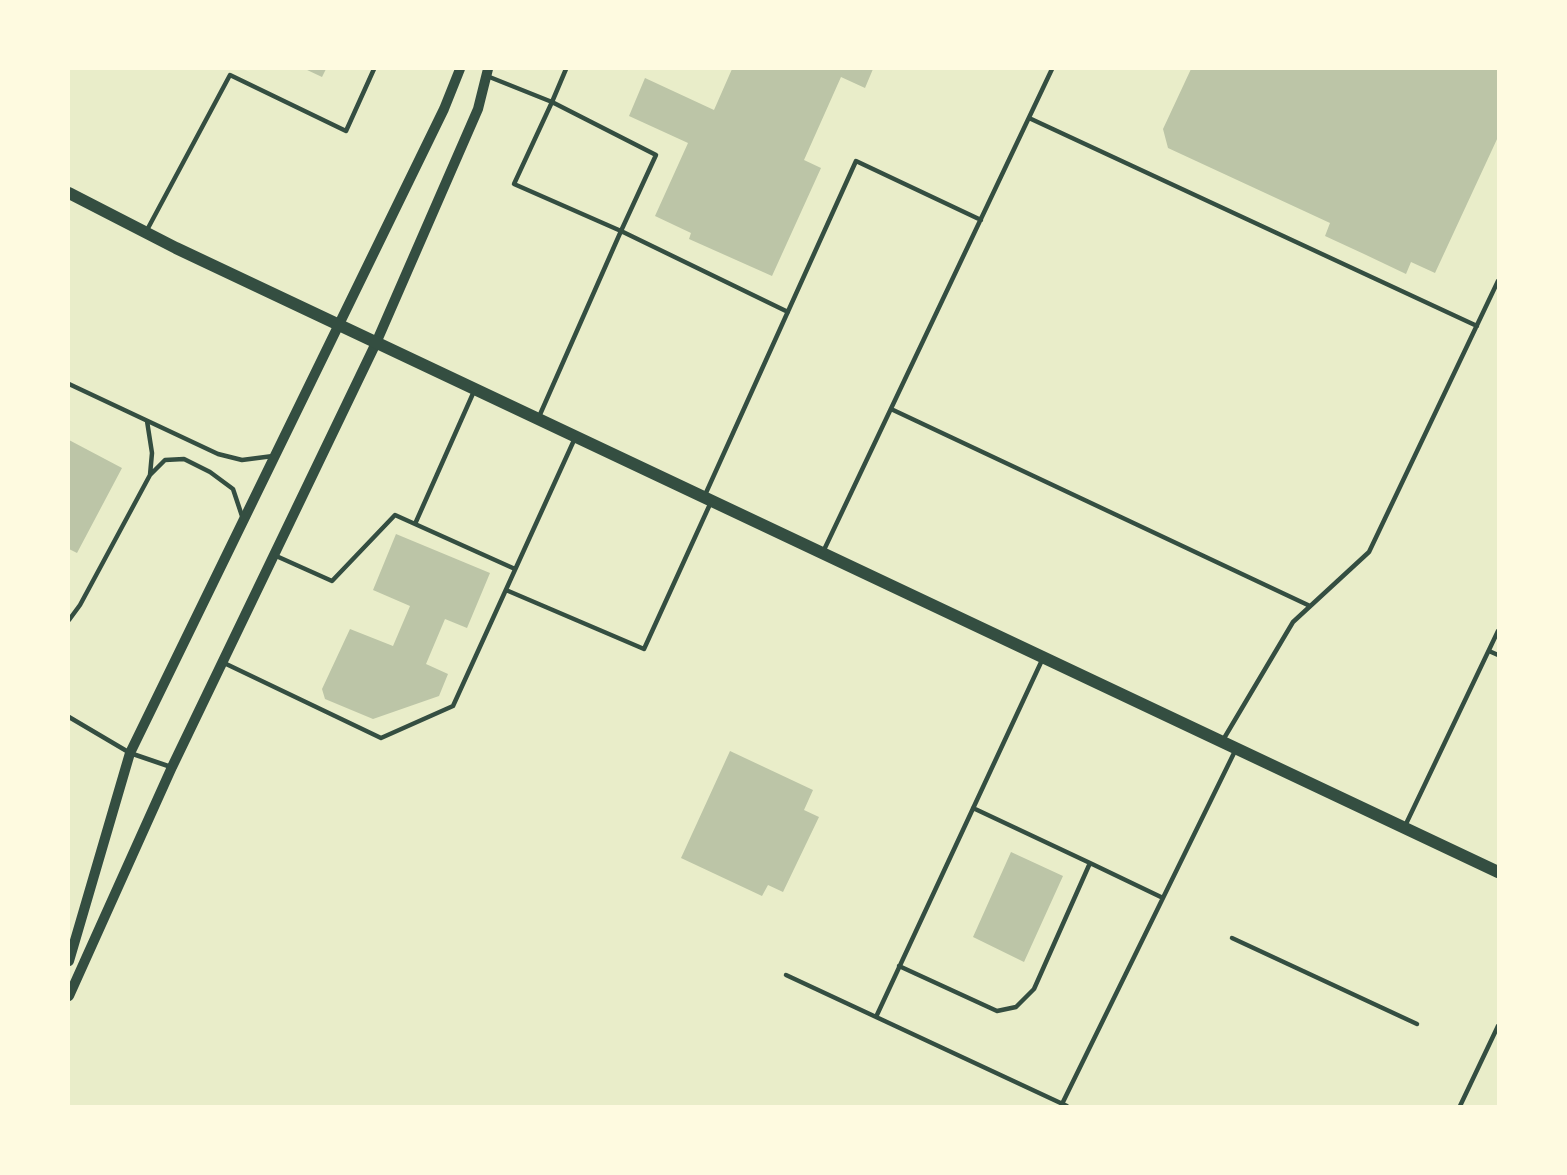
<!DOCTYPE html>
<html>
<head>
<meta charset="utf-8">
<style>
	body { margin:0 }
	#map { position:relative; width:1567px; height:1175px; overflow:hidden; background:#e9edc9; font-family:"Source Sans 3",sans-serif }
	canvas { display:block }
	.frame { position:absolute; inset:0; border:70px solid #fefae0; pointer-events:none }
</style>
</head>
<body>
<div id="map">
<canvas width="1567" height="1175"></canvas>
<div class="frame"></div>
</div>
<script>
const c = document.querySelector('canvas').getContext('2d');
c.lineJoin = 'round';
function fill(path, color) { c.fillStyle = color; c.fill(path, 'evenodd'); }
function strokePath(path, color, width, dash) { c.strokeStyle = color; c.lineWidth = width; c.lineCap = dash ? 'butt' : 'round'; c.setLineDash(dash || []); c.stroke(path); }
const building = new Path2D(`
	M305,69H326L322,77Z
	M732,69H873L865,88L841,77L804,160L821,168L772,276L689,239L691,233L655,216L688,143L629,116L645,78L714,110Z
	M1191,69H1498V137L1435,273L1411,262L1406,274L1364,254L1325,236L1330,223L1168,148L1163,129Z
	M69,440L122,468L77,553L69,549Z
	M396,534L490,573L467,628L445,619L426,664L448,674L439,696L373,719L325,699L322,689L350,629L393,646L410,606L373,590Z
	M730,751L813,790L804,810L819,817L783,892L768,885L762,896L681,858Z
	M1011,852L1063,876L1024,962L973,937Z`);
const service = new Path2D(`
	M487,76L552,102L514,184L621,231L656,155L552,102L566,69
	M1029,118L1477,326
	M147,230L230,75L346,131L374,69
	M69,384L218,454L242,460L273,456
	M891,409L1310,606
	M538,419L621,231L788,312
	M150,475L165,460L184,459L210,472L233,489L242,516
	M705,495L856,161L981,220
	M415,524L475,389
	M823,552L1052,69
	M274,555L332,581L395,515L515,569
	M506,590L644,649L711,502
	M69,620L80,605L150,475L152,453L147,421
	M1489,651L1498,655
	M222,662L381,738L453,706L575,438
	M69,717L130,753L171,767
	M1223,740L1293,622L1369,552L1498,281
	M1405,826L1498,631
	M1090,863L1163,898
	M1232,938L1417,1024
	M899,966L997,1011L1016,1007L1034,989L1090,863L973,808
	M786,975L1067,1106
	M876,1017L1043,658
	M1062,1104L1235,751
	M1460,1106L1498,1026`);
const tertiary = new Path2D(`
	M69,961L130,753L444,109L460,69
	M69,996L172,767L376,343L478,109L488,69`);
const secondary = new Path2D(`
	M69,193L176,248L1498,872`);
fill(building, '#bcc5a7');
strokePath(service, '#344e41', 4.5);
strokePath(tertiary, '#344e41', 10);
strokePath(secondary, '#344e41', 12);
</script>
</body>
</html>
